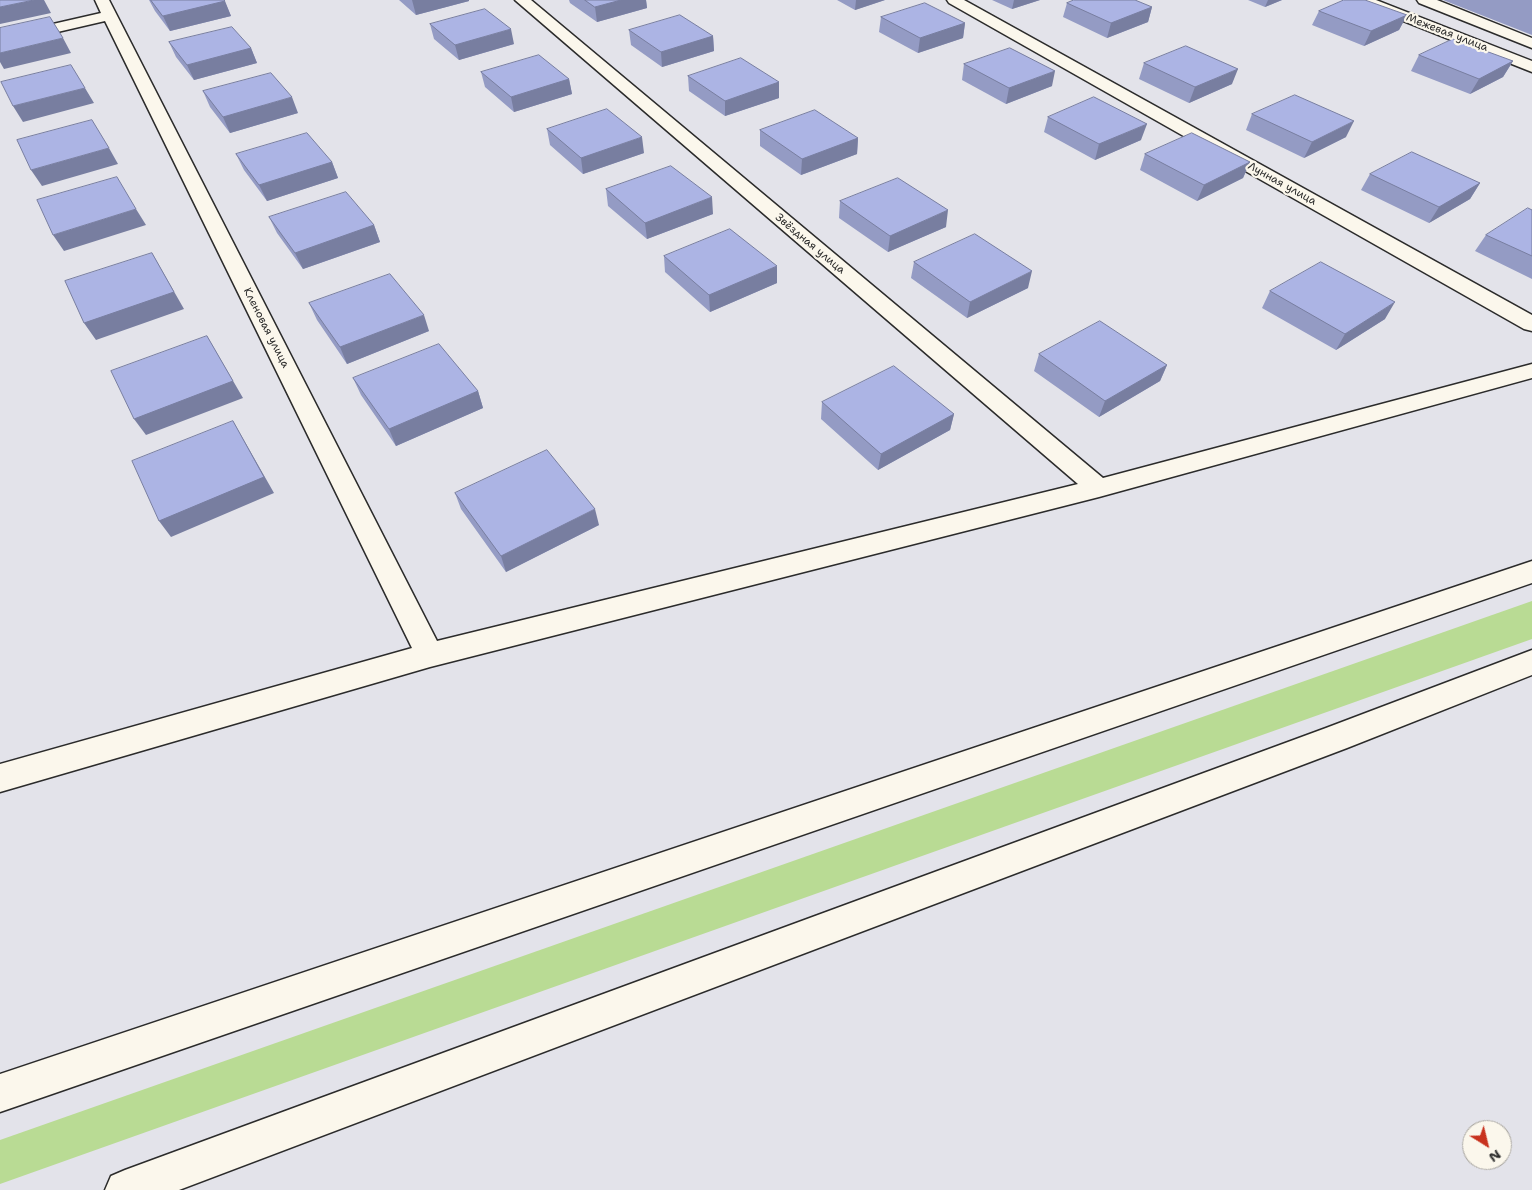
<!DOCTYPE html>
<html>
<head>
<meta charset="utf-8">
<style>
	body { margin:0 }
	#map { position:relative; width:1532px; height:1190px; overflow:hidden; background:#e3e3ea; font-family:"Shantell Sans",sans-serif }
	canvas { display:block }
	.north { position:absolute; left:1462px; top:1120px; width:50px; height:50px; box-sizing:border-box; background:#fbf7ec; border:1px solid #a8a59f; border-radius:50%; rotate:144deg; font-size:14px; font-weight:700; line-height:20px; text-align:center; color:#2b2b2b }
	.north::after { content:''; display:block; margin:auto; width:18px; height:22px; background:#c8321e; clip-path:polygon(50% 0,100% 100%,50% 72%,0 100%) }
</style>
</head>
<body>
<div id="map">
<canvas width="1532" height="1190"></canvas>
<div class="north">N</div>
</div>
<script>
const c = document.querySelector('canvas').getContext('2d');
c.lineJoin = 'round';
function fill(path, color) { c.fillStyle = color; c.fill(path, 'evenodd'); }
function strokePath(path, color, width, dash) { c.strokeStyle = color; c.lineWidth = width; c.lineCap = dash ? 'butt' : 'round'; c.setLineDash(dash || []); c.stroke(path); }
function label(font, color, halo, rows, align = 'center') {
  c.font = font + ' "Shantell Sans",sans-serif'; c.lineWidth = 4.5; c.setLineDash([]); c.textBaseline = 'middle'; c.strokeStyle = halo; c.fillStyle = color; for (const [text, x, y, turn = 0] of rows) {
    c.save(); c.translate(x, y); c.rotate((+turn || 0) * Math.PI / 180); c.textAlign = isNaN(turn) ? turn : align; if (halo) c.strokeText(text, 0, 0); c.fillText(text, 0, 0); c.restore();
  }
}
const green = new Path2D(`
	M1532,601V639L0,1184V1140Z`);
const minor = new Path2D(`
	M95,0H109L437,641L1078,484L515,0H531L1103,478L1532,364V378L1099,497L430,667L0,792V764L412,648L105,21L23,40L18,38L15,35L18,32L101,13Z
	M947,0H964L1532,315V331L1524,329L949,3Z
	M1356,0H1376L1532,61V72L1358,3Z
	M1417,0H1437L1532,38V48L1419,3Z`);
const major = new Path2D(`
	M1532,561V583L0,1112V1074Z
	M1532,650V675L1347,748L179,1190H105L111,1176L125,1170L1326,728Z`);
const wall = new Path2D(`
	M149,0H224L231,16L170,31L155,11Z
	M399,0H469V1L416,15Z
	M569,0H646L647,8L597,22L570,3Z
	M837,0H885L855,10Z
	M992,0H1040L1012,9Z
	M1248,0H1282L1265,7Z
	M1443,0H1532V35Z
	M1067,3L1152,7L1148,22L1107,38L1063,17Z
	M1319,11L1407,15L1399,30L1364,46L1312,25Z
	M881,17L965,23L963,38L918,53L879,32Z
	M430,24L514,44L459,60L434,39Z
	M629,30L713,36L714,51L662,67L631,45Z
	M169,42L251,48L257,63L194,80L176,57Z
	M1419,55L1513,61L1503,77L1470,94L1411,71Z
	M1144,63L1232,84L1189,103L1139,79Z
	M964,64L1052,86L1006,104L962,80Z
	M481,72L569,79L572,94L514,112L485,87Z
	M688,76L779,82V98L725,116L689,91Z
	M203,91L298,113L230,133L210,107Z
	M1252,114L1346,137L1304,158L1246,130Z
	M1048,117L1141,140L1095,160L1044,132Z
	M547,129L644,153L583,174L550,145Z
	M760,130L858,138L857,154L801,175L760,146Z
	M236,154L332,162L338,178L267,201L244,170Z
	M1145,154L1250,162L1243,178L1197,201L1140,170Z
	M1370,174L1480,183L1470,199L1429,223L1361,190Z
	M606,189L713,214L647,239L608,206Z
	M840,201L946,227L888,252L839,218Z
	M1532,210V279L1475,251L1486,235Z
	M269,217L374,225L380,242L303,269L277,233Z
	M664,256L777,283L710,312L665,272Z
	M914,262L1028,288L967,318L911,278Z
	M1270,291L1385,319L1336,350L1262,308Z
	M309,303L429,331L347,364L317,320Z
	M1039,354L1167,365L1160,381L1099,417L1034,371Z
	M353,378L478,391L483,408L396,446L361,395Z
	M822,402L954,414L950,430L878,470L821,419Z
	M455,493L599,525L506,572L461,509Z`);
const shadedWall = new Path2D(`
	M34,0H44L51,13L0,24V7Z
	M412,0H469V1L416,15Z
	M621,0H646L647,8L597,22L595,7Z
	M856,0H885L855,10Z
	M1014,0H1040L1012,9Z
	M1268,0H1282L1265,7Z
	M225,1L231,16L170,31L163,16Z
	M1152,7L1148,22L1107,38L1111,23Z
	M1407,15L1399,30L1364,46L1371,31Z
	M965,23L963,38L918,53L920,38Z
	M511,29L514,44L459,60L455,45Z
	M713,36L714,51L662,67L661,52Z
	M63,38L71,53L4,69L0,62V53Z
	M251,48L257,63L194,80L187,65Z
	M1513,61L1503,77L1470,94L1479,79Z
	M1238,69L1232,84L1189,103L1195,87Z
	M1055,71L1052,86L1006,104L1009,88Z
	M569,79L572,94L514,112L511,97Z
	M779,82V98L725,116V101Z
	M85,88L94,103L23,122L13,106Z
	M292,97L298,113L230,133L223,117Z
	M1354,121L1346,137L1304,158L1312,142Z
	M1147,124L1141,140L1095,160L1099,144Z
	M642,137L644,153L583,174L581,158Z
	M858,138L857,154L801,175L802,159Z
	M109,148L118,164L42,186L31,170Z
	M332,162L338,178L267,201L259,185Z
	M1250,162L1243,178L1197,201L1204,185Z
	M1480,183L1470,199L1429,223L1439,207Z
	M712,197L713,214L647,239L645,223Z
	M136,209L146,225L64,251L53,235Z
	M948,210L946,227L888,252L890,236Z
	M374,225L380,242L303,269L295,253Z
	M152,253L184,309L96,340L84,323Z
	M777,266V283L710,312L709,295Z
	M1032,271L1028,288L967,318L970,302Z
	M1395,302L1385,319L1336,350L1345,334Z
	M424,315L429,331L347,364L340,347Z
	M207,336L243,398L146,435L134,419Z
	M1167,365L1160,381L1099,417L1105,401Z
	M478,391L483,408L396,446L389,429Z
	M954,414L950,430L878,470L881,454Z
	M233,421L274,493L171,537L159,521Z
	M595,509L599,525L506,572L501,556Z`);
const building = new Path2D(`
	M0,0H34L0,7Z
	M151,0H224L225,1L163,16Z
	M585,0H621L595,7Z
	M1074,0H1135L1152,7L1111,23L1067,3Z
	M1344,0H1365L1407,15L1371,31L1319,11Z
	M925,3L965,23L920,38L881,17Z
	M485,9L511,29L455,45L430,24Z
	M680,15L713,36L661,52L629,30Z
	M50,17L63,38L0,53V28Z
	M232,27L251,48L187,65L169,42Z
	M1453,39L1513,61L1479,79L1419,55Z
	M1186,46L1238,69L1195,87L1144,63Z
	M1010,48L1055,71L1009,88L964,64Z
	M539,55L569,79L511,97L481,72Z
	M741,58L779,82L725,101L688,76Z
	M71,65L85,88L13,106L1,82Z
	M271,73L292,97L223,117L203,91Z
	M1295,95L1354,121L1312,142L1252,114Z
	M1094,97L1147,124L1099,144L1048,117Z
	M607,109L642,137L581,158L547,129Z
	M815,110L858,138L802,159L760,130Z
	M92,120L109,148L31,170L17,140Z
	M307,133L332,162L259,185L236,154Z
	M1192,133L1250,162L1204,185L1145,154Z
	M1412,152L1480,183L1439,207L1370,174Z
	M671,166L712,197L645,223L606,189Z
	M117,177L136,209L53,235L37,200Z
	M898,178L948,210L890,236L840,201Z
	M346,192L374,225L295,253L269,217Z
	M1528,208L1532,210V256L1486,235Z
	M730,229L777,266L709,295L664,256Z
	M975,234L1032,271L970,302L914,262Z
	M152,253L174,292L84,323L65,281Z
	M1321,262L1395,302L1345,334L1270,291Z
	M390,274L424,315L340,347L309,303Z
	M1100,321L1167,365L1105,401L1039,354Z
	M207,336L233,381L134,419L111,371Z
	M439,344L478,391L389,429L353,378Z
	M894,366L954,414L881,454L822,402Z
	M233,421L264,477L159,521L132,461Z
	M547,450L595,509L501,556L455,493Z`);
const farStreetnames = [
	["Межевая улица",1447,33,21],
	["Лунная улица",1282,184,29],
	["Звёздная улица",810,244,40],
	["Кленовая улица",266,328,63]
];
fill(green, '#b9db94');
strokePath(minor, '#2b2b2b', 3);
strokePath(major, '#2b2b2b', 3);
fill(minor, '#fbf7ec');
fill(major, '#fbf7ec');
fill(wall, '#949bc4');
fill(shadedWall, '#787ea0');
fill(building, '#acb4e4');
strokePath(building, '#787ea0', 1);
label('11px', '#2b2b2b', '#fbf7ec', farStreetnames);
</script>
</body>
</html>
